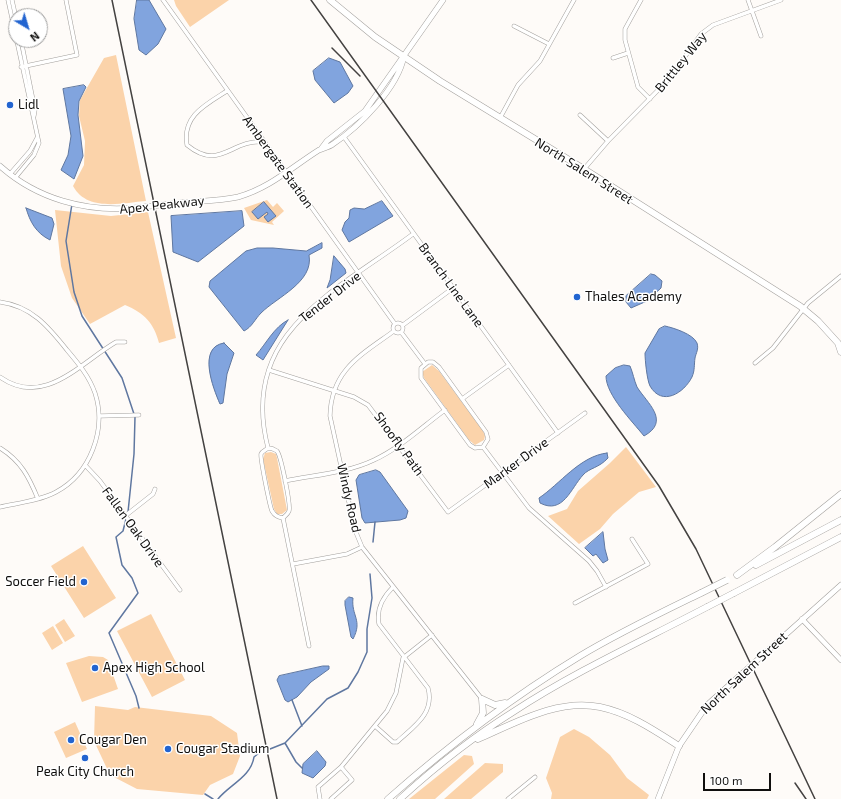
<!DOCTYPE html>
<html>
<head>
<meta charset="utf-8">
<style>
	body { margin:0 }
	#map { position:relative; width:841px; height:799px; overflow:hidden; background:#fefbf8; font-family:"Exo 2",sans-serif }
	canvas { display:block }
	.north { position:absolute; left:8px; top:8px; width:40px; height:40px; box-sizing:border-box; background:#fff; border:1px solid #9f9f9f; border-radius:50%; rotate:142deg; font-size:11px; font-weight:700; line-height:16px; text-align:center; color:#100f0e }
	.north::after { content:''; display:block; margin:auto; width:14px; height:18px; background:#2264d0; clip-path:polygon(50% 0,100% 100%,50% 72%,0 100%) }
	.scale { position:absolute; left:703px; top:773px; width:68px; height:18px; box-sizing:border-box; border:2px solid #100f0e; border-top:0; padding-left:5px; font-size:12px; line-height:14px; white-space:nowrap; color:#100f0e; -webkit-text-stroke:3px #fff; paint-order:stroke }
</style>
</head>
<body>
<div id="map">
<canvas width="841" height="799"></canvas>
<div class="north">N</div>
<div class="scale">100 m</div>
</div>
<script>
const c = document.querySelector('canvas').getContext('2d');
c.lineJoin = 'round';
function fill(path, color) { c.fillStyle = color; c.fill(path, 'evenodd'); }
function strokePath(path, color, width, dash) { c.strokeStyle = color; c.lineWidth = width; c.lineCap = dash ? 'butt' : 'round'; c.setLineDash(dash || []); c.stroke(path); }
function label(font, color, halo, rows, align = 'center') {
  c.font = font + ' "Exo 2",sans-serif'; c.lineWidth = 3; c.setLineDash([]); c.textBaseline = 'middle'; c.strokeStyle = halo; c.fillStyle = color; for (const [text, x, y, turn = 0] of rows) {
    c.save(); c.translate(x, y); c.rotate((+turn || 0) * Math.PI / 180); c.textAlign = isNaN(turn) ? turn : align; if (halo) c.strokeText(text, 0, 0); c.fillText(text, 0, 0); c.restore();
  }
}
const green = new Path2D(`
	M174,0H229L190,27L176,6Z
	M116,55L146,201C122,203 87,212 73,186L84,165L85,141L79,116L80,100L104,58Z
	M267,200L273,207L277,203L284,211L272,222L274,225L251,220L244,208Z
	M55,210L111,216L148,212L176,338L159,343C154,323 144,313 125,305L90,324L72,298L61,266Z
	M432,365L439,371L483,431L485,436L484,440L475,445L469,440L424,378L422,372Z
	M626,447L656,487L639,492L613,514L600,529L579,544L548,516L567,509L578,491L610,463Z
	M271,452L276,454L277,458L287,510L282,514H277L274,509L263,459L265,453Z
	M83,546L116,598L84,618L51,566Z
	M151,614L185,680L152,697L117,631Z
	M64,619L75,636L65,642L55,625Z
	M53,626L63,643L52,650L42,633Z
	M89,656L103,657L108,660L118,689L82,702L66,663Z
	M95,706L128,710L135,707L211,716L237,733L240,756L233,774L210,785L203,795L137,789L110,775L94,741Z
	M75,722L87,749L66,758L54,732Z
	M574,729L589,737L610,755L627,778L649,795L647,799H551L552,793L546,778L560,737Z
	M464,755L472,756L474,764L435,799H409Z
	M485,763L503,764V772L471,799H444Z`);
const water = new Path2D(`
	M137,0H149L166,29L158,44L146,55L139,50L134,19Z
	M329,58L340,62L353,86L348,93L334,103L315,80L313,71Z
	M84,85L86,87L79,101L78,115L83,156L74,179L61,170L68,155L71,136L63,89Z
	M382,201L393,216L349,242L342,230L345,222L349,218L350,210L354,208L364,209Z
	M264,202L276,216L268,222L264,217L268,214L267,212L258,219L252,212Z
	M26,208L52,218L54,224L50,240C36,233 30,222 26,208Z
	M242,211L244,226L198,262L173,252L171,216Z
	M322,243V248L309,255C314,282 277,297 261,313C255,319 252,327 244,331L209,287L210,281L246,251L257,248H273L306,251Z
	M334,256L345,269L346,273L327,288L330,280Z
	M651,274L655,275L662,281L661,288L647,301L631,308L626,302V296Z
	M288,320L263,360L256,355C266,344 274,327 288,320Z
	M665,326C674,328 693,334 697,343C699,349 696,353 695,358C694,365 695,370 692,377C684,393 662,407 650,386C647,380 645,360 645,353L659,329Z
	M224,343L234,353L227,374L223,403L220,404C213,388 197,347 224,343Z
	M624,365L630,366C633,373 634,380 637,387C647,403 671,421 644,436C632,421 606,395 606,376L615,368Z
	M607,453L608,458C599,468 589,468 583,475C571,488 563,515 540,503L539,498C560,484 580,456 607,453Z
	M376,470L380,472L408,511L406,518L400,520L365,523L362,518L356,480L359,475Z
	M603,532L605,549L608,560L603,563L596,554L593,556L585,548Z
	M349,597L353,598C351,616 363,620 353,639L351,637L345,605V601Z
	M323,666H329V669L311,682L297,697L288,702L285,700L277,680L279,676Z
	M317,751L326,762L325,766L313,778L302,773L303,764Z`);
const stream = new Path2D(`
	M72,204L66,241L74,292L82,316L122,378L135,417L134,454L128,512
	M126,519L123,531L116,537L122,565L132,578L138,593L109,633L136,696L139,708
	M373,542L375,522
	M292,700L302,726
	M285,743L296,762L302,768
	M270,749L285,743L327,699L348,688L358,672L367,652V629L372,598L370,574
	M205,794L213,799
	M218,799C229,785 251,777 254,757L259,753`);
const minor = new Path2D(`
	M8,0L39,143L34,155L15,178
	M12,0L16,18
	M163,0L395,324
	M641,0L625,29V40L638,87L650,99
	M748,0L761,36
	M514,26L549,44
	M21,40L35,110L34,116
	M613,58L628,53
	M21,67L77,55L66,0
	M227,91C205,105 182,116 187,145C220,172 231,139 263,142
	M580,115L608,141
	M500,118L518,85L540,61L574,0
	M344,137L558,433
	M584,169L608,141L669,79L701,34L713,25L781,0
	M10,174L30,151L37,138
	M0,302C31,306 48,326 67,350C78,363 89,376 95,393C107,430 90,474 56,492C39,501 18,503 0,507
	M393 328a5 5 0 1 1 10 0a5 5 0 1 1-10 0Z
	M403,325L453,288
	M394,331C361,355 331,370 330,416L355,530L362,547L482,699
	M401,332L425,364
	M428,362H433L439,367L486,432L488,439L483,447L475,448L470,445L421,378V368Z
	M755,363L773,348L808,303L841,276
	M269,370L354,397L368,405L448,512L585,413
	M0,377C44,408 80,363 116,342H125
	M462,399L509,365
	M99,416L139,415
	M483,447L529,508L589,561L597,571L606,587
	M0,448C21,461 29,477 38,499
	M268,448C238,332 337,291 413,234
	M268,448C272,448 274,449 277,451C281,456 291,505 289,511C288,514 285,516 283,518C278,517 275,516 272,511C270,507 260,458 261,454C262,451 266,450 268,448Z
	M85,465L100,481L180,590
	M285,481C314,475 347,473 374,460C400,448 422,427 445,410
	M125,516L153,494L155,489
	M283,518L309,646
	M293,564L347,554L362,547
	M575,603L648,564L632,539
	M375,726L393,742H397C413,727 435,714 428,688L379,624C376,610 383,597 393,587
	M320,799L318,787L341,767L387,711L396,693L403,658L432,635
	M331,799L352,780L341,767
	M508,799L535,777`);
const tertiary = new Path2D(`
	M802,619L841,660`);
const secondary = new Path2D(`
	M321,149L327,141L365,111L443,0
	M0,166C37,199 85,212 134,208
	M178,203C197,201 219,201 238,197C270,188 292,167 319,150C324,148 329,147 333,144C359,127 398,88 404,56
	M658,799L679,746L707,705L841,585`);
const primary = new Path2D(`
	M330,0L375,37L440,81L584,169L800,306L818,321L838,343L841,352`);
const trunk = new Path2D(`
	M756,565L841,520
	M737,575L775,547L841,494
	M734,593L841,537
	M482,699L495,705L505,703
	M477,724L483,713L482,699
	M478,739C515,723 558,698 600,707C629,713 654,730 679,746
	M388,799C448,746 511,698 580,656C618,633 660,613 701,593
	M400,799C435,767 473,737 513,712C574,672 642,641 707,607`);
const rail = new Path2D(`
	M112,0L277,799
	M311,0L659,486L696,549L815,799
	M332,48L360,76
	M795,783L806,799`);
const secondaryBridge = new Path2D(`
	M134,208L178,203`);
const trunkBridge = new Path2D(`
	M701,593L727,580
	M707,607L734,593`);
const markers = [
	[10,105,4,"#2264d0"],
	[577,297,4,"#2264d0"],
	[84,582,4,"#2264d0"],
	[95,668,4,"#2264d0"],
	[71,740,4,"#2264d0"],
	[168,749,4,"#2264d0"],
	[85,758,4,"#2264d0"]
];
const streetNames = [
	["Brittley Way",681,62,-51],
	["Ambergate Station",278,162,54],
	["North Salem Street",584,171,32],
	["Apex Peakway",162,205,-6],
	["Branch Line Lane",451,285,54],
	["Tender Drive",330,297,-38],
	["Shoofly Path",399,444,54],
	["Marker Drive",516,463,-36],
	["Windy Road",349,498,77],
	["Fallen Oak Drive",133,527,54],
	["North Salem Street",744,673,-43]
];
const poiNames = [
	["Lidl",18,105],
	["Thales Academy",585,297],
	["Soccer Field",76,582,"right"],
	["Apex High School",103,668],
	["Cougar Den",79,740],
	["Cougar Stadium",176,749],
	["Peak City Church",85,772,"center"]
];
fill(green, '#fbd3aa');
fill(water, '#81a4de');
strokePath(water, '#5f77a0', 1);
strokePath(stream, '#5f77a0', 1.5);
strokePath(minor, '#a3a09d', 4.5);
strokePath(tertiary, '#a3a09d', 5.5);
strokePath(secondary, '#a3a09d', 6);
strokePath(primary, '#a3a09d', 7);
strokePath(trunk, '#a3a09d', 7);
strokePath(minor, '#fff', 3.5);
strokePath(tertiary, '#fff', 4.5);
strokePath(secondary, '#fff', 5);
strokePath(primary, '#fff', 6);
strokePath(trunk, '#fff', 6);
strokePath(rail, '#444241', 1.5);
strokePath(secondaryBridge, '#a3a09d', 6, []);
strokePath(trunkBridge, '#a3a09d', 7, []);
strokePath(secondaryBridge, '#fff', 5);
strokePath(trunkBridge, '#fff', 6);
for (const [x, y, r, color] of markers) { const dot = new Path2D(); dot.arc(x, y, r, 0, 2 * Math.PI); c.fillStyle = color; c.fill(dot); strokePath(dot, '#fff', 1.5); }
label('13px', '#100f0e', '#fff', streetNames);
label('13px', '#100f0e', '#fff', poiNames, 'left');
</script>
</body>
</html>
